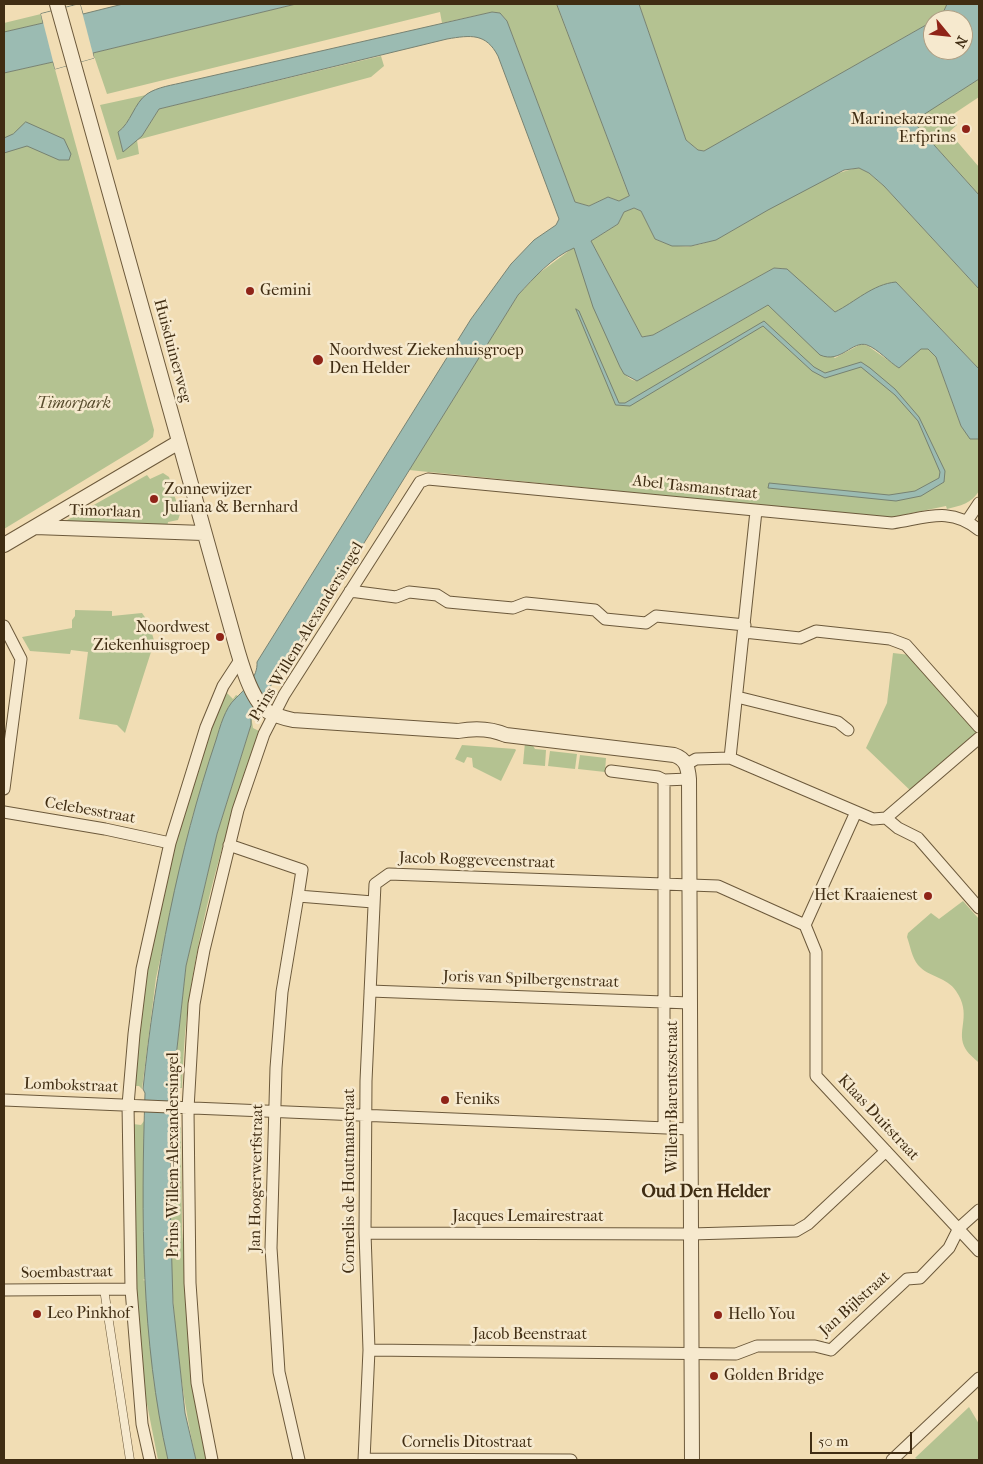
<!DOCTYPE html>
<html>
<head>
<meta charset="utf-8">
<style>
	body { margin:0 }
	#map { position:relative; width:983px; height:1464px; overflow:hidden; background:#f1ddb4; font-family:"IM FELL French Canon",serif }
	canvas { display:block }
	.frame { position:absolute; inset:0; border:5px solid #402d13; pointer-events:none }
	.north { position:absolute; left:923px; top:10px; width:50px; height:50px; box-sizing:border-box; background:#f6e9ce; border:1px solid #ad9e83; border-radius:50%; rotate:118deg; font-size:14px; font-weight:700; line-height:20px; text-align:center; color:#402d13 }
	.north::after { content:''; display:block; margin:auto; width:18px; height:22px; background:#8f2418; clip-path:polygon(50% 0,100% 100%,50% 72%,0 100%) }
	.scale { position:absolute; left:810px; top:1432px; width:102px; height:22px; box-sizing:border-box; border:2px solid #402d13; border-top:0; padding-left:6px; font-size:15px; line-height:18px; white-space:nowrap; color:#402d13; -webkit-text-stroke:4px #f6e9ce; paint-order:stroke }
</style>
</head>
<body>
<div id="map">
<canvas width="983" height="1464"></canvas>
<div class="frame"></div>
<div class="north">N</div>
<div class="scale">50 m</div>
</div>
<script>
const c = document.querySelector('canvas').getContext('2d');
c.lineJoin = 'round';
function fill(path, color) { c.fillStyle = color; c.fill(path, 'evenodd'); }
function strokePath(path, color, width, dash) { c.strokeStyle = color; c.lineWidth = width; c.lineCap = dash ? 'butt' : 'round'; c.setLineDash(dash || []); c.stroke(path); }
function label(font, color, halo, rows, align = 'center') {
  c.font = font + ' "IM FELL French Canon",serif'; c.lineWidth = 5; c.setLineDash([]); c.textBaseline = 'middle'; c.strokeStyle = halo; c.fillStyle = color; for (const [text, x, y, turn = 0] of rows) {
    c.save(); c.translate(x, y); c.rotate((+turn || 0) * Math.PI / 180); c.textAlign = isNaN(turn) ? turn : align; if (halo) c.strokeText(text, 0, 0); c.fillText(text, 0, 0); c.restore();
  }
}
const green = new Path2D(`
	M296,4H557L629,196L619,201L608,197L589,206L575,202L507,21L500,13L492,12L442,23L440,12L107,94L93,53Z
	M639,4H947L942,15L933,21L705,151L698,150L686,140Z
	M41,14L43,23L4,32V23Z
	M381,56L384,66L371,77L137,140L139,154L117,160L100,105L146,95L123,128L118,132L123,151L142,136L159,109Z
	M53,62L154,430L153,437L147,442L4,529V73Z
	M979,79V97L952,115L957,125L949,132L979,167V195L917,126L919,117Z
	M859,168L869,173L884,186L979,289V369L896,282L835,312L782,268H774L653,335L642,337L591,241L618,224L624,212L634,208L641,211L655,239C667,244 679,248 692,246C712,243 728,233 745,223C773,206 828,172 859,168Z
	M574,247L620,367C624,374 629,380 637,381L768,305L835,358L861,344L868,346L899,368L921,348L928,349L936,357L961,426L979,439V491C972,503 960,506 947,509L946,506L888,518L409,470L518,295L538,274Z
	M163,473L169,477L180,514L178,520L168,522L167,528L60,524L147,475L150,479Z
	M75,610L112,611V616L142,613L149,623L157,651L151,652L125,733L117,725L79,719L88,652L71,650L70,654L30,651L22,637L72,628V620L75,616Z
	M893,653L910,655L979,732V735L914,794L866,748L887,703Z
	M225,691L233,699L236,695L240,697L235,698L223,720L192,818L156,978L142,1089L139,1086H134L147,971L177,831L208,726Z
	M251,716L253,728L259,731C228,823 199,918 187,1015C184,1039 183,1064 182,1088H176L172,1094L186,966L217,834L251,725Z
	M525,742L532,744L535,749L546,750L545,766L523,764Z
	M462,745L515,749L516,750L501,781L473,767L472,758L467,757L464,763L455,759Z
	M550,751L577,754L575,769L548,766Z
	M580,755L606,758L605,772L578,769Z
	M963,901L979,919V1063C974,1058 967,1053 964,1046C957,1029 972,1014 956,991C947,977 928,977 918,965C912,958 910,945 907,937L908,933L931,913L939,919Z
	M144,1121L143,1229L146,1278L143,1280L146,1281L154,1383L168,1460H158L146,1399L137,1330L133,1124L141,1125Z
	M171,1123L173,1126L181,1127L182,1229L192,1371L208,1460H196C172,1351 166,1235 171,1123Z
	M969,1407L979,1424L978,1460H919L915,1458Z`);
const water = new Path2D(`
	M80,4L83,14L123,4H296L93,53L94,58L55,69L53,62L4,73V32L43,23L41,14Z
	M557,4H639L686,140L698,150L704,151L933,21V50H963V20H935L942,15L947,4H979V79L920,117L917,126L979,195V289L884,186L869,173L859,168L844,170L768,210L716,240L691,246H672L655,239L641,211L634,208L624,212L618,224L591,241L642,337L653,335L774,268L787,269L835,312C855,302 873,284 896,282L979,369V439H970L961,426L936,357L928,349H921L899,368C889,362 878,349 867,345C852,340 841,364 820,355L768,305L637,381L624,374L620,367L593,307L574,248C552,257 534,278 518,295L364,543L251,716V725L217,834L186,966L172,1094L170,1198L173,1303L185,1413L196,1460H168C141,1341 141,1215 145,1093L143,1089C155,971 178,853 216,740C220,727 225,708 235,699C245,689 258,677 257,662L471,319L511,264L534,240L556,225L559,219L498,56C486,33 471,35 447,39L159,109L142,136L123,152L118,132C131,123 134,103 147,94C157,87 173,85 185,82L492,12L500,13L507,21L575,202L589,206L608,197L619,201L629,196Z
	M26,122L64,139L71,154L69,160H59L27,146L4,153V138L13,134Z
	M576,309L579,311L619,403H625L764,321L814,367L825,373L861,362L870,368L895,389L919,417L945,471L944,482L921,496L896,501L768,488L769,483L889,495L915,491L939,478L940,472L918,421L895,395L861,367L825,378L812,371L763,326L630,406L616,405Z`);
const pier = new Path2D(`
	M80,4L94,58L55,69L41,14Z`);
const pedestrian = new Path2D(`
	M104,1289L130,1460`);
const minor = new Path2D(`
	M967,521L979,503
	M350,591L396,597L409,592L437,595L448,602L513,608L526,603L595,610L605,619L646,623L656,616L745,625
	M4,626L21,659L4,789
	M744,632L800,638L816,631L890,639L906,645L979,727
	M737,697L838,722L848,730
	M730,758L756,511
	M687,764L696,759L730,758L873,819L886,818
	M611,771L658,777L664,780L689,779
	M664,780V1128
	M4,812L105,829L170,843
	M886,818L898,828L918,838L979,908
	M886,818L979,738
	M229,845L302,870L298,896L373,902
	M298,896L282,992L276,1068L271,1248L279,1372L299,1460
	M805,925L816,952V1076L979,1251
	M805,925L856,812
	M370,991L690,1003
	M4,1100L690,1129
	M365,1233L691,1234L796,1231L808,1224L886,1151
	M4,1290L131,1289
	M369,1350L736,1354L757,1346H815L831,1350L907,1279L920,1278L949,1248L959,1228L979,1210
	M364,1459L571,1460
	M150,1460L142,1424L131,1289L128,1105L134,1034L142,969L170,843L206,727L223,686L240,660
	M212,1460L197,1383L190,1283L188,1109L194,1004L204,950L238,810L264,734L284,695L420,482L428,479L892,523C926,518 950,506 979,530
	M364,1460L369,1350L365,1233L366,1081L375,884L389,874L718,886L805,925
	M892,1460L979,1378`);
const tertiary = new Path2D(`
	M57,4L232,631C238,652 249,698 267,711C275,716 284,718 293,720L458,731C474,728 490,728 506,735L674,755C686,759 688,767 689,779L692,1460
	M35,527L203,533
	M4,545L179,442`);
const markers = [
	[966,129,5,"#8f2418"],
	[250,291,5,"#8f2418"],
	[318,360,6,"#8f2418"],
	[154,499,5,"#8f2418"],
	[220,637,5,"#8f2418"],
	[928,896,5,"#8f2418"],
	[445,1100,5,"#8f2418"],
	[37,1314,5,"#8f2418"],
	[718,1315,5,"#8f2418"],
	[714,1376,5,"#8f2418"]
];
const poiNames = [
	["Marinekazerne",956,120,"right"],
	["Erfprins",956,138,"right"],
	["Gemini",260,291],
	["Noordwest Ziekenhuisgroep",329,351],
	["Den Helder",329,369],
	["Zonnewijzer",164,490],
	["Juliana & Bernhard",164,508],
	["Noordwest",210,628,"right"],
	["Ziekenhuisgroep",210,646,"right"],
	["Het Kraaienest",918,896,"right"],
	["Feniks",455,1100],
	["Leo Pinkhof",47,1314],
	["Hello You",728,1315],
	["Golden Bridge",724,1376]
];
const streetNames = [
	["Huisduinerweg",172,351,75],
	["Abel Tasmanstraat",695,488,6],
	["Timorlaan",105,512,2],
	["Prins Willem-Alexandersingel",307,632,-59],
	["Celebesstraat",90,811,10],
	["Jacob Roggeveenstraat",477,861,2],
	["Joris van Spilbergenstraat",531,980,2],
	["Lombokstraat",71,1086,2],
	["Willem Barentszstraat",673,1097,-90],
	["Klaas Duitstraat",878,1118,47],
	["Prins Willem-Alexandersingel",174,1155,-90],
	["Jan Hoogerwerfstraat",257,1178,-89],
	["Cornelis de Houtmanstraat",350,1181,-90],
	["Jacques Lemairestraat",528,1217],
	["Soembastraat",67,1273,-1],
	["Jan Bijlstraat",855,1304,-42],
	["Jacob Beenstraat",530,1335],
	["Cornelis Ditostraat",467,1443]
];
const parkNames = [
	["Timorpark",74,404]
];
const neighbourhoodNames = [
	["Oud Den Helder",706,1193]
];
fill(green, '#b4c291');
fill(water, '#9bbbb2');
strokePath(water, '#778272', 1);
fill(pier, '#f1ddb4');
strokePath(pedestrian, '#6c593b', 9);
strokePath(minor, '#6c593b', 13);
strokePath(tertiary, '#6c593b', 16);
strokePath(pedestrian, '#f6e9ce', 8);
strokePath(minor, '#f6e9ce', 11);
strokePath(tertiary, '#f6e9ce', 14);
for (const [x, y, r, color] of markers) { const dot = new Path2D(); dot.arc(x, y, r, 0, 2 * Math.PI); c.fillStyle = color; c.fill(dot); strokePath(dot, '#f6e9ce', 2); }
label('16px', '#402d13', '#f6e9ce', poiNames, 'left');
label('16px', '#402d13', '#f6e9ce', streetNames);
label('italic 16px', '#574b2c', '#f6e9ce', parkNames);
label('bold 18px', '#402d13', '#f6e9ce', neighbourhoodNames);
</script>
</body>
</html>
